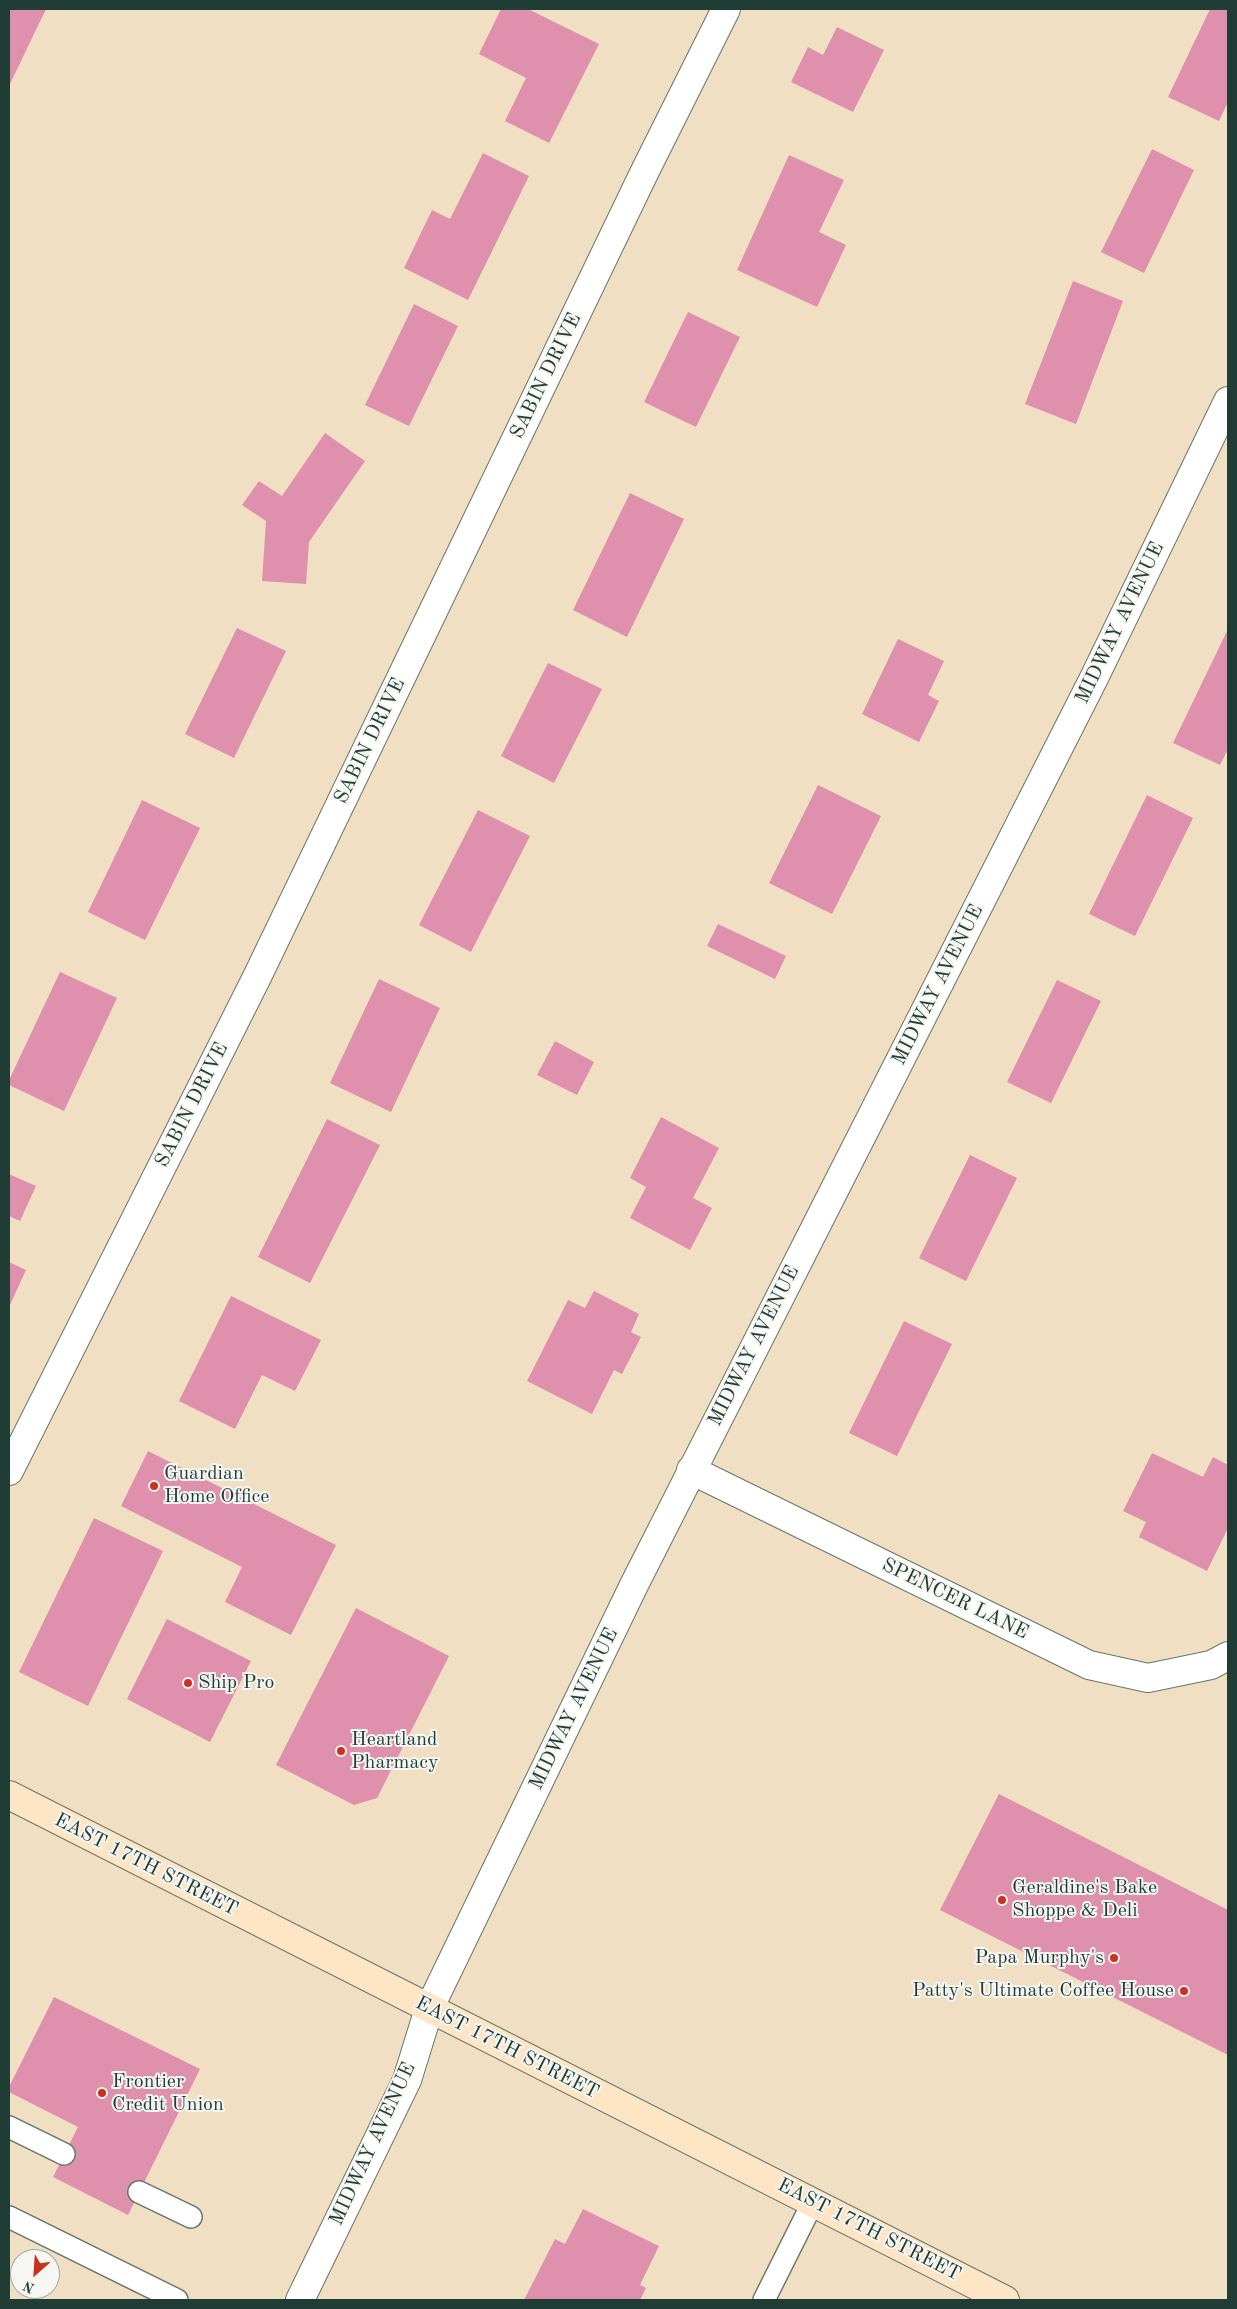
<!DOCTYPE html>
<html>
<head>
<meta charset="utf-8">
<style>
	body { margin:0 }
	#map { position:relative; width:1237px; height:2309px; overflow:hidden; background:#f1dfc3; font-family:"Old Standard TT",serif }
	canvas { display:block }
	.frame { position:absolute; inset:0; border:10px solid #1f3d34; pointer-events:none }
	.north { position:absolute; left:10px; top:2249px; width:50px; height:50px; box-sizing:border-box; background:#f6f6f2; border:1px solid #a0aca6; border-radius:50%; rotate:206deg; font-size:14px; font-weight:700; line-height:20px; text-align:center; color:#1f3d34 }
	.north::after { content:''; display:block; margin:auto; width:18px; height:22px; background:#c8321e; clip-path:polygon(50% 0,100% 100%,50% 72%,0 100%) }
</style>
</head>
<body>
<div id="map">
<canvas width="1237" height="2309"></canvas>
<div class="frame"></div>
<div class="north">N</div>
</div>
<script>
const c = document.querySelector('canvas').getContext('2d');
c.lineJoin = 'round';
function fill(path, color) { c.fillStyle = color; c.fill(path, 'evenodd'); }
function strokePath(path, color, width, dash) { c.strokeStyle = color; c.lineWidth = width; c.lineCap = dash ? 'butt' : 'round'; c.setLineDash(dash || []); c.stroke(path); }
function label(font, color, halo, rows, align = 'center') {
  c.font = font + ' "Old Standard TT",serif'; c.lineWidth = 4; c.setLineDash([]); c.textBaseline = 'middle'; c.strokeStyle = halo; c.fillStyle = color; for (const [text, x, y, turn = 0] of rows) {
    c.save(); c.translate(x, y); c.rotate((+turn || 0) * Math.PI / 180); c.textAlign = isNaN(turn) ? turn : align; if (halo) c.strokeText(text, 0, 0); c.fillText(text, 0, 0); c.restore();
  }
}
const building = new Path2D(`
	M9,9H46L9,86Z
	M501,9H528L599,44L549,143L505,121L526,78L479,54Z
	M1210,9H1228V102L1219,121L1168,97Z
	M837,27L884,50L853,112L791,82L808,47L823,55Z
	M1152,149L1194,170L1144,273L1101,252Z
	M483,153L529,176L468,300L404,268L432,210L450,219Z
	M789,155L844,180L819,232L846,245L817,307L737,270Z
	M1073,281L1123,301L1076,424L1025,404Z
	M414,304L458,326L409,426L365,405Z
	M688,312L740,337L696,427L644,402Z
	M325,433L365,461L309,542L306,584L262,581L266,521L242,505L259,481L282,496Z
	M630,493L684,519L627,637L573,610Z
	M237,628L286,651L234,758L185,734Z
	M1228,629V749L1220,765L1173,743Z
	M898,639L944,661L928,695L939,701L919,742L862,714Z
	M548,663L602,689L554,783L501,756Z
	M818,785L881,816L832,914L769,883Z
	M1147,795L1193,818L1135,936L1089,914Z
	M142,800L200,828L145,940L88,912Z
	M478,810L530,836L471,952L419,925Z
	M718,924L786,956L775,979L707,946Z
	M60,972L117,998L64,1111L9,1085V1080Z
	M379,979L440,1008L391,1112L330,1083Z
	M1057,980L1101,1001L1051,1103L1007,1082Z
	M555,1041L594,1062L577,1095L537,1075Z
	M661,1117L719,1148L693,1198L712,1208L690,1250L630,1218L646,1187L630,1178Z
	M327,1119L380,1145L310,1283L258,1257Z
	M970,1155L1017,1178L966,1281L919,1258Z
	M9,1174L36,1186L20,1221L9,1216Z
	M9,1262L26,1270L9,1307Z
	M594,1291L639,1314L631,1332L641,1337L622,1374L614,1370L592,1414L527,1381L568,1300L585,1308Z
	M231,1296L321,1340L295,1391L262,1375L235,1429L179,1401Z
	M904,1321L952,1344L897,1456L849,1433Z
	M148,1451L336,1545L291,1635L225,1602L242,1567L121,1506Z
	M1152,1453L1203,1477L1213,1457L1228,1465V1528L1207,1571L1139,1537L1146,1522L1123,1511Z
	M94,1518L163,1551L88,1706L19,1672Z
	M356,1608L449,1656L377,1798L354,1805L276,1765Z
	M167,1619L251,1661L210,1742L127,1699Z
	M999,1794L1228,1910V2055L940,1910Z
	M54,1997L200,2069L128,2215L53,2177L78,2127L9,2092V2087Z
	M583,2209L659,2246L640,2285L646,2288L640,2300H524L555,2239L565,2244Z`);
const service = new Path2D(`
	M9,2127L64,2154
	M139,2192L191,2217
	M9,2217L177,2300
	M764,2300L813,2202`);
const minor = new Path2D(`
	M691,1470L1089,1665L1148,1678L1211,1665L1228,1656
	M9,1471L257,977L645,171L726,9`);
const tertiary = new Path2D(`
	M300,2300L407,2080L429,2009L634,1585L1095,676L1228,401`);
const secondary = new Path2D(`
	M9,1795L1005,2300`);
const markers = [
	[154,1486,5,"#c8321e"],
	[188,1683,5,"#c8321e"],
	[341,1751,5,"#c8321e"],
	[1002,1900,5,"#c8321e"],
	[1114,1958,5,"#c8321e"],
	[1184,1991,5,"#c8321e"],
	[102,2093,5,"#c8321e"]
];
const streetNames = [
	["SABIN DRIVE",546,376,-64],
	["MIDWAY AVENUE",1120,623,-64],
	["SABIN DRIVE",370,741,-64],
	["MIDWAY AVENUE",938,985,-63],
	["SABIN DRIVE",192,1105,-63],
	["MIDWAY AVENUE",754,1346,-63],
	["SPENCER LANE",955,1599,26],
	["MIDWAY AVENUE",574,1709,-64],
	["EAST 17TH STREET",146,1865,27],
	["EAST 17TH STREET",507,2048,27],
	["MIDWAY AVENUE",373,2144,-65],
	["EAST 17TH STREET",869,2230,27]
];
const poiNames = [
	["Guardian",164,1474],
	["Home Office",164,1497],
	["Ship Pro",198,1683],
	["Heartland",351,1740],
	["Pharmacy",351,1763],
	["Geraldine's Bake",1012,1888],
	["Shoppe & Deli",1012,1911],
	["Papa Murphy's",1104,1958,"right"],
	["Patty's Ultimate Coffee House",1174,1991,"right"],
	["Frontier",112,2082],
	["Credit Union",112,2105]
];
fill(building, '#de90ac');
strokePath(service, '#687666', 24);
strokePath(minor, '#687666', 30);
strokePath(tertiary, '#687666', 30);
strokePath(secondary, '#687666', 30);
strokePath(service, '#fff', 21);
strokePath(minor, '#fff', 28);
strokePath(tertiary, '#fff', 28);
strokePath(secondary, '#fde5c5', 28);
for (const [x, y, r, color] of markers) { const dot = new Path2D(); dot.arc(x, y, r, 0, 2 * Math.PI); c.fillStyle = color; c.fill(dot); strokePath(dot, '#f6f6f2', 2); }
label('20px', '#1f3d34', '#f6f6f2', streetNames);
label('20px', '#1f3d34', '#f6f6f2', poiNames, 'left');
</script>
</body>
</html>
